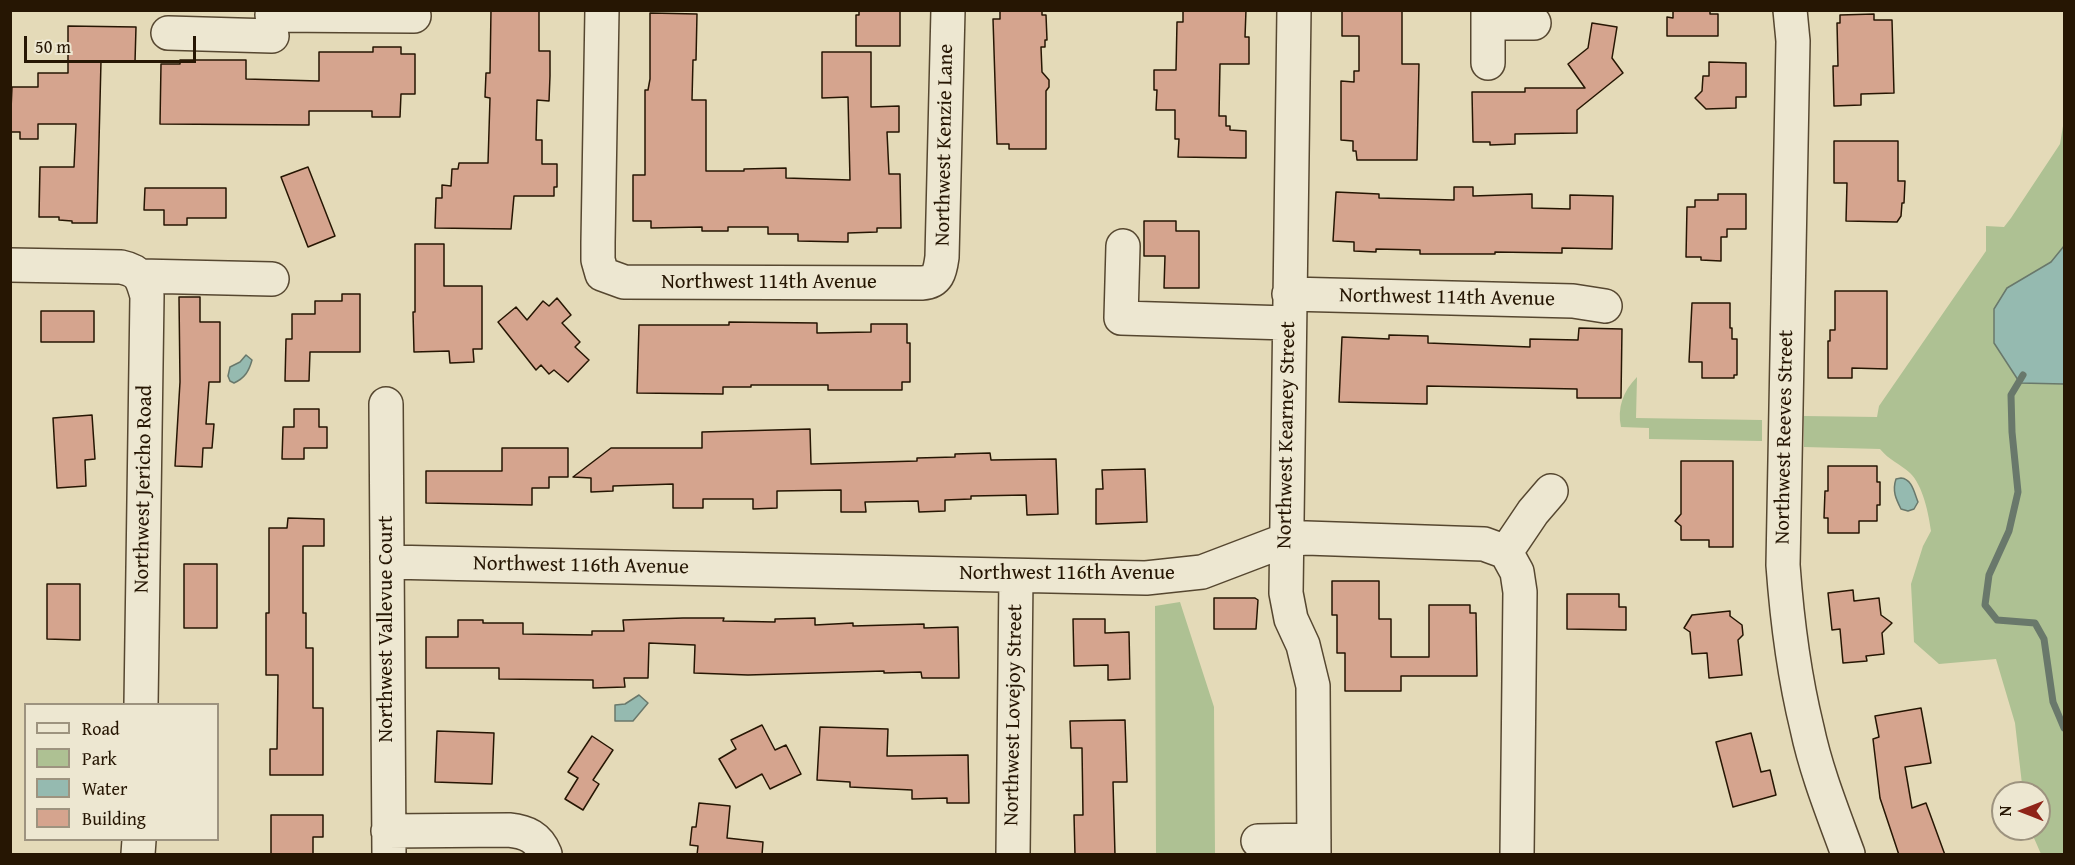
<!DOCTYPE html>
<html>
<head>
<meta charset="utf-8">
<style>
	body { margin:0 }
	#map { position:relative; width:2075px; height:865px; overflow:hidden; background:#e4dab8; font-family:"Gentium Book Plus",serif }
	canvas { display:block }
	.frame { position:absolute; inset:0; border:12px solid #261603; pointer-events:none }
	.legend { position:absolute; left:24px; top:703px; width:195px; height:138px; box-sizing:border-box; background:#ede7d1; border:2px solid #9d937f; margin:0; padding:8px 10px; list-style:none; font-size:18px; color:#261603 }
	.legend li { display:flex; align-items:center; gap:12px; height:30px }
	.legend b { width:30px; border:2px solid #9d937f }
	.north { position:absolute; left:1991px; top:781px; width:60px; height:60px; box-sizing:border-box; background:#ede7d1; border:2px solid #9d937f; border-radius:50%; rotate:270deg; font-size:16px; font-weight:700; line-height:24px; text-align:center; color:#261603 }
	.north::after { content:''; display:block; margin:auto; width:21px; height:27px; background:#8f2418; clip-path:polygon(50% 0,100% 100%,50% 72%,0 100%) }
	.scale { position:absolute; left:24px; top:36px; width:172px; height:27px; box-sizing:border-box; border:3px solid #261603; border-top:0; padding-left:8px; font-size:18px; line-height:21px; white-space:nowrap; color:#261603; -webkit-text-stroke:4px #ede7d1; paint-order:stroke }
</style>
</head>
<body>
<div id="map">
<canvas width="2075" height="865"></canvas>
<div class="frame"></div>
<ul class="legend">
<li><b style="height:8px;background:#ede7d1"></b>Road</li>
<li><b style="height:16px;background:#aec193"></b>Park</li>
<li><b style="height:16px;background:#95bab0"></b>Water</li>
<li><b style="height:16px;background:#d5a48e"></b>Building</li>
</ul>
<div class="north">N</div>
<div class="scale">50 m</div>
</div>
<script>
const c = document.querySelector('canvas').getContext('2d');
c.lineJoin = 'round';
function fill(path, color) { c.fillStyle = color; c.fill(path, 'evenodd'); }
function strokePath(path, color, width, dash) { c.strokeStyle = color; c.lineWidth = width; c.lineCap = dash ? 'butt' : 'round'; c.setLineDash(dash || []); c.stroke(path); }
function label(font, color, halo, rows, align = 'center') {
  c.font = font + ' "Gentium Book Plus",serif'; c.lineWidth = 4.5; c.setLineDash([]); c.textBaseline = 'middle'; c.strokeStyle = halo; c.fillStyle = color; for (const [text, x, y, turn = 0] of rows) {
    c.save(); c.translate(x, y); c.rotate((+turn || 0) * Math.PI / 180); c.textAlign = isNaN(turn) ? turn : align; if (halo) c.strokeText(text, 0, 0); c.fillText(text, 0, 0); c.restore();
  }
}
const green = new Path2D(`
	M2064,120V854H2041L2030,829H2039V793H2023L2015,723L1996,659L1939,664L1914,642L1911,584L1923,546L1931,531C1929,515 1923,485 1910,473C1900,464 1889,460 1880,449L1804,447V416L1877,417L1879,406L1986,251V226L2004,227L2011,218L2060,144Z
	M1637,377L1636,418L1762,420V441L1649,439V428L1621,427C1617,408 1623,391 1637,377Z
	M1180,602L1214,707L1215,854H1156L1155,606Z`);
const water = new Path2D(`
	M2064,246V384L2020,383L1994,343V309L2007,288L2051,262Z
	M246,355L252,360C249,371 245,378 234,383L230,381L228,376L230,367L240,362Z
	M1901,478C1912,479 1914,492 1918,502L1914,509L1908,511L1901,509C1896,499 1892,491 1896,479Z
	M639,695L648,703L633,721H615V705L625,704Z`);
const stream = new Path2D(`
	M2023,375L2011,395L2012,432L2018,492L2009,531L1989,575L1985,605L1997,620L2035,623L2044,639L2053,702L2064,728`);
const building = new Path2D(`
	M491,10H539V51H550V76L549,101L537,100L536,140H542V164H557V187H554V196H514L511,229L435,228L436,198H442V185L451,186L452,169H458L459,163H488L490,98L485,97L486,73H490Z
	M859,10H900V46H856V15H859Z
	M1000,10H1042V15H1046L1047,40H1045V47H1041L1042,72L1049,80V87L1046,91V149H1009V144H997L993,19H1000Z
	M1183,10H1246L1245,37H1249V64H1220L1219,116H1226V126H1230V130L1246,131V158L1178,157L1179,139H1175V110H1156L1157,90H1154V70H1176L1177,22H1183Z
	M1342,10H1402V64H1419L1417,160H1357L1356,151H1353V141L1341,140V81L1354,82V71H1359V36H1342Z
	M1673,10H1710V14H1718V36H1667V17L1673,18Z
	M650,13L697,14L696,60H693L692,100H706V171H744V169L786,168V178L850,180L848,97L822,98V52H871V107L899,106V132H887L889,174H900L901,228H877V232L848,233V242L798,241V234H768V227H728V231H702V227L651,228V221H633V175H645V90H648L650,79Z
	M1874,14V20H1892L1894,93L1861,94V105L1834,106L1833,66H1838L1837,23H1840V15Z
	M1592,23L1617,27L1612,58L1623,73L1577,110V133L1515,134V144L1490,145V142H1473L1472,92H1525V88H1585L1568,64L1588,48Z
	M68,26L136,27L135,62L101,61L97,223H72V221L59,220V217H39L40,167H74L76,124H38V139H20V132H10L12,87H38V73H68Z
	M373,47H401V54H415V94H401L400,117H372V111H309V125L160,124L161,64H180V60H246V79L319,81V52H373Z
	M1709,62L1746,63V97H1736V108L1706,109L1695,98L1702,91L1703,76H1709Z
	M1834,141H1898V181H1905L1904,203H1902L1901,216L1897,222L1846,221L1847,183H1834Z
	M308,167L335,236L308,247L281,177Z
	M1454,187H1473V196L1532,194V208L1570,209V195L1613,196L1612,249L1562,248V253L1495,252V254H1420V250L1376,249V252L1354,251V242L1333,241L1336,192L1379,194V198L1454,200Z
	M145,188H226V218H187V225H164V210H144Z
	M1718,194H1746V229H1727V237H1721V261L1701,260V257H1686L1687,207H1695V200H1718Z
	M1144,221H1176V231H1199V288H1164L1165,256H1144Z
	M415,244H444V286H482V349H473L474,362L450,363L449,351L414,352L413,312H415Z
	M1835,291H1887V369L1852,368V378H1828V341H1830V330H1835Z
	M342,294H360V352H310L309,381H285L286,339H292V314H315V301H342Z
	M179,297H200V322H220V382H209L206,424H214L212,448H203L202,467L175,466L180,382Z
	M557,298L571,315L562,323L580,342L575,347L589,360L568,382L554,370L549,374L541,365L536,370L498,322L516,307L527,320L543,301L549,306Z
	M1692,303H1730V328H1732V339H1737V375H1734V378H1702V362H1689Z
	M41,311H94V342H41Z
	M729,322L817,323V333L871,332V324H907V343H910V382H902V390H828V385H751V387H723V394L637,393L639,325H729Z
	M1579,328L1622,329L1621,398H1577V389L1427,386V404L1339,402L1342,337L1389,339V335L1428,336V343L1530,347V339L1578,340Z
	M294,409H319V427H327V448H304V459H282L283,427H294Z
	M92,415L95,459L85,460L86,486L57,488L53,418Z
	M810,429L811,464L917,461V458L955,457V454L990,453L991,460L1056,459L1058,514L1027,515L1026,495L971,496V499L945,500V511L919,512L918,501L865,502L866,512H841V490L777,491V508L753,509V499H703V508H673V484L613,486V491L591,492V478L573,477L611,448H702V432Z
	M502,448H568V477H549V488H532V505L426,503V471H502Z
	M1681,461H1733V547H1709V540H1681V526L1675,521L1681,514Z
	M1828,466H1877V482H1880V505H1877V521H1859V533H1828V518H1824L1825,491H1828Z
	M1145,469L1147,522L1096,524V489H1103L1102,470Z
	M288,518L324,519V546H303V613H306V648H313V708H323V775H270V749H277L278,675H266V613H269V528H287Z
	M184,564H217V628H184Z
	M1332,581H1379V619H1391V657H1429V605H1470V613H1476L1477,676H1401V691H1345V653H1337V615H1332Z
	M47,584H80V640L47,639Z
	M1853,590L1854,601L1879,598L1881,615L1892,623L1882,633L1884,654L1866,656L1867,661L1843,663L1840,629L1832,630L1828,593Z
	M1567,594H1619V607H1626V630L1567,629Z
	M1214,598H1255L1258,600L1256,629H1214Z
	M1730,611V616L1742,625L1743,635L1738,640L1742,675L1709,678L1707,653L1692,654L1690,632L1684,628L1692,615Z
	M683,618H724L723,621L775,622V619L815,618V625L853,623V626L924,624V628L958,627L959,678H922L921,672L884,673V671L748,675L694,673L695,645L649,643L648,678H624L625,687L593,688V680L499,679V668H426V637H458V620H483V623H523V634L592,635V631H624L623,620Z
	M1073,619H1105V633L1129,632L1130,679L1108,680V665L1074,666Z
	M1921,708L1931,763L1905,767L1912,808L1926,803L1945,855H1899L1880,798L1873,739L1879,737L1875,716Z
	M1125,720L1127,782H1113L1115,855H1075L1074,815H1083L1082,748H1071L1070,721Z
	M762,725L775,750L786,745L801,774L770,789L762,774L736,788L719,759L736,749L731,740Z
	M820,727L888,729L887,756L968,755L969,803H947V798L912,799V790L850,787V782L817,780Z
	M437,731L494,733L492,784L435,782Z
	M1751,733L1761,772L1770,770L1776,795L1733,807L1716,742Z
	M592,736L613,750L593,780L599,784L583,810L565,799L578,778L568,772Z
	M699,803L730,806L727,838L763,842L762,855H697L698,846L690,845L692,827H696Z
	M271,815H323V837H313V855H271Z`);
const minor = new Path2D(`
	M602,10L598,242V260L602,274L624,282L922,283C938,282 940,272 942,257L948,10
	M1294,10L1286,593L1291,619L1303,645L1313,686L1314,854
	M1790,10L1793,41L1783,565C1787,620 1794,675 1807,728C1816,771 1833,813 1848,854
	M272,15L414,16
	M1488,23H1534
	M168,33L272,36
	M1488,63V10
	M1123,246L1121,318L1288,323
	M10,265L121,267C140,271 142,278 147,296L141,704
	M140,276L272,279
	M1289,294L1573,301L1605,306
	M386,404L389,854
	M1506,552L1533,512L1551,491
	M387,562L1146,578L1202,572L1286,540L1306,538L1484,544L1506,552L1517,572L1520,592L1517,854
	M388,831L509,830C527,832 538,837 545,854
	M1258,841L1314,840
	M138,854L139,840
	M1013,854L1016,576`);
const streetNames = [
	["Northwest Kenzie Lane",945,145,-89],
	["Northwest 114th Avenue",769,283],
	["Northwest 114th Avenue",1447,298,1],
	["Northwest Kearney Street",1287,435,-89],
	["Northwest Reeves Street",1785,437,-89],
	["Northwest Jericho Road",144,489,-89],
	["Northwest 116th Avenue",581,566,1],
	["Northwest 116th Avenue",1067,574],
	["Northwest Vallevue Court",387,629,-90],
	["Northwest Lovejoy Street",1014,715,-89]
];
fill(green, '#aec193');
fill(water, '#95bab0');
strokePath(water, '#69786b', 1.5);
strokePath(stream, '#69786b', 7);
fill(building, '#d5a48e');
strokePath(building, '#261603', 1.5);
strokePath(minor, '#564730', 36);
strokePath(minor, '#ede7d1', 33);
label('21px', '#261603', '#ede7d1', streetNames);
</script>
</body>
</html>
